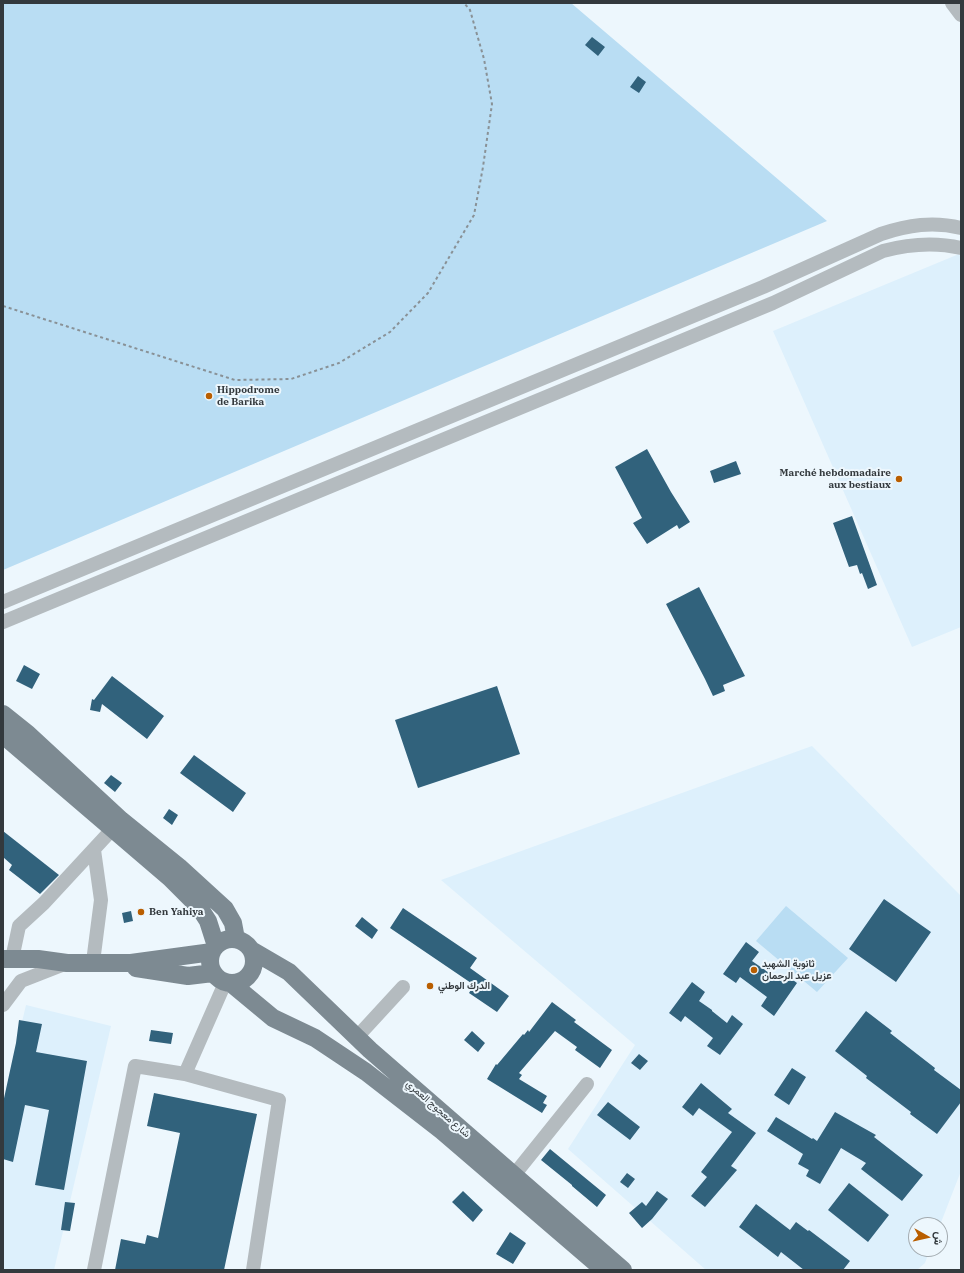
<!DOCTYPE html>
<html>
<head>
<meta charset="utf-8">
<style>
	body { margin:0 }
	#map { position:relative; width:964px; height:1273px; overflow:hidden; background:#edf7fd; font-family:"IBM Plex Serif",Vazirmatn,serif }
	canvas { display:block }
	.frame { position:absolute; inset:0; border:4px solid #33393d; pointer-events:none }
	.north { position:absolute; left:908px; top:1217px; width:40px; height:40px; box-sizing:border-box; background:#edf7fd; border:1px solid #a3abb0; border-radius:50%; rotate:98deg; font-size:11px; font-weight:700; line-height:16px; text-align:center; color:#33393d }
	.north::after { content:''; display:block; margin:auto; width:14px; height:18px; background:#b95e00; clip-path:polygon(50% 0,100% 100%,50% 72%,0 100%) }
</style>
</head>
<body>
<div id="map">
<canvas width="964" height="1273"></canvas>
<div class="frame"></div>
<div class="north">ش</div>
</div>
<script>
const c = document.querySelector('canvas').getContext('2d');
c.lineJoin = 'round';
function fill(path, color) { c.fillStyle = color; c.fill(path, 'evenodd'); }
function strokePath(path, color, width, dash) { c.strokeStyle = color; c.lineWidth = width; c.lineCap = dash ? 'butt' : 'round'; c.setLineDash(dash || []); c.stroke(path); }
function label(font, color, halo, rows, align = 'center') {
  c.font = font + ' "IBM Plex Serif",Vazirmatn,serif'; c.lineWidth = 4; c.setLineDash([]); c.textBaseline = 'middle'; c.strokeStyle = halo; c.fillStyle = color; for (const [text, x, y, turn = 0] of rows) {
    c.save(); c.translate(x, y); c.rotate((+turn || 0) * Math.PI / 180); c.textAlign = isNaN(turn) ? turn : align; if (halo) c.strokeText(text, 0, 0); c.fillText(text, 0, 0); c.restore();
  }
}
const built = new Path2D(`
	M959,254L961,257V627L912,647L773,331Z
	M812,746L961,896V1171L940,1225H916V1249H930L925,1263L917,1270H706L568,1149L635,1045L441,880Z
	M26,1005L111,1026L54,1270H3V1103Z`);
const green = new Path2D(`
	M3,3H571L827,221L3,570Z
	M786,906L848,958L817,992L756,941Z`);
const building = new Path2D(`
	M592,37L605,47L598,56L585,45Z
	M638,76L646,82L639,93L630,87Z
	M647,449L671,492L690,522L679,529L677,525L647,544L633,523L642,518L615,467Z
	M736,461L741,474L714,483L710,471Z
	M852,516L877,585L868,589L862,573L860,574L857,565L849,567L833,523Z
	M699,587L745,676L723,685L725,691L713,696L705,679L666,604Z
	M24,665L40,674L32,689L16,681Z
	M112,676L164,716L147,739L102,704L100,712L90,710L92,699L94,700Z
	M497,686L520,754L418,788L395,720Z
	M194,755L246,793L233,812L180,773Z
	M111,775L122,783L115,792L104,783Z
	M169,809L178,815L172,825L163,818Z
	M3,831L59,875L40,894L9,870L12,865L3,857Z
	M884,899L931,932L896,982L849,949Z
	M403,908L477,958L470,968L509,996L497,1012L469,993L474,985L390,928Z
	M131,911L133,921L124,923L122,913Z
	M362,917L378,930L372,939L355,926Z
	M746,942L759,952L752,961L781,981L786,975L797,983L774,1016L761,1006L767,997L740,977L736,983L723,974Z
	M692,982L705,992L699,1001L712,1010V1011L727,1023L732,1015L743,1024L720,1055L707,1046L713,1038L685,1016L681,1022L669,1013Z
	M552,1002L576,1020L574,1022L612,1050L600,1068L575,1050L577,1047L555,1031L519,1073L522,1075L519,1079L547,1096L543,1103L547,1105L542,1113L487,1079L496,1064L497,1065L523,1034L524,1035L528,1030L529,1032Z
	M866,1011L892,1031L890,1033L935,1068L934,1070L961,1090V1102L937,1134L910,1114L911,1112L866,1078L867,1076L835,1051Z
	M19,1020L42,1024L36,1052L87,1061L64,1190L35,1185L49,1110L25,1105L13,1162L3,1159V1103L16,1043Z
	M151,1030L173,1033L171,1044L149,1041Z
	M472,1031L485,1043L478,1052L464,1040Z
	M639,1054L648,1061L640,1070L631,1063Z
	M792,1068L806,1077L789,1105L774,1095Z
	M701,1083L732,1109L728,1113L756,1133L731,1166L737,1170L705,1207L691,1196L707,1177L701,1172L732,1132L699,1108L693,1116L682,1107Z
	M154,1093L257,1114L224,1270H115L121,1239L145,1244L147,1235L158,1238L180,1133L147,1126Z
	M608,1102L640,1127L630,1140L597,1115Z
	M835,1112L876,1135L874,1137L923,1175L902,1201L861,1169L866,1163L841,1148L820,1184L806,1176L809,1170L798,1164L803,1154L767,1131L776,1117L812,1139L813,1138L817,1141Z
	M550,1149L606,1195L597,1207L572,1186V1185L541,1160Z
	M627,1173L635,1179L628,1188L620,1182Z
	M849,1183L889,1215L868,1242L828,1210Z
	M463,1191L483,1210L473,1222L452,1202Z
	M657,1191L668,1199L652,1219L642,1228L629,1213L642,1202L646,1206Z
	M65,1202L75,1203L70,1231L61,1230Z
	M756,1204L790,1230L796,1222L808,1231L809,1230L850,1261L843,1270H804L781,1252L778,1257L739,1227Z
	M510,1232L526,1243L513,1264L496,1254Z`);
const path = new Path2D(`
	M3,306L235,380L291,379L339,363L390,332L428,293L474,215L483,167L492,104L484,59L470,10L464,3`);
const minor = new Path2D(`
	M952,3L961,15
	M3,602L763,287L881,234C908,225 933,221 961,228
	M3,622L773,303L883,251C909,244 935,242 961,248
	M12,959L19,926L44,903L119,822
	M93,962L101,900L94,850
	M3,1005L21,981L67,963
	M357,1037L403,987
	M185,1074L225,983
	M514,1175L587,1084
	M94,1270L135,1066L185,1074L279,1100L253,1270`);
const major = new Path2D(`
	M3,714L28,734L121,820L179,867L225,909L233,923L236,939
	M3,735L170,878L199,907L208,921L216,946
	M210 961a22 22 0 1 1 44 0a22 22 0 1 1-44 0Z
	M253,951L289,972L370,1050L623,1270
	M3,959H38L67,963H131L212,952
	M136,968L188,976L213,973
	M232,984L273,1018L315,1038L366,1072L442,1131L604,1270`);
const markers = [
	[209,396,4,"#b95e00"],
	[899,479,4,"#b95e00"],
	[141,912,4,"#b95e00"],
	[754,970,4,"#b95e00"],
	[430,986,4,"#b95e00"]
];
const poiNames = [
	["Hippodrome",217,390],
	["de Barika",217,402],
	["Marché hebdomadaire",891,473,"right"],
	["aux bestiaux",891,485,"right"],
	["Ben Yahiya",149,912],
	["ثانوية الشهيد",762,964],
	["عزيل عبد الرحمان",762,976],
	["الدرك الوطني",438,986]
];
const streetNames = [
	["شارع معجوج العمري",438,1109,41]
];
fill(built, '#ddf0fc');
fill(green, '#b9ddf3');
fill(building, '#31627c');
strokePath(path, '#899196', 2, [3, 3]);
strokePath(minor, '#b4bbbf', 14);
strokePath(major, '#7d8a92', 18);
for (const [x, y, r, color] of markers) { const dot = new Path2D(); dot.arc(x, y, r, 0, 2 * Math.PI); c.fillStyle = color; c.fill(dot); strokePath(dot, '#edf7fd', 1.5); }
label('bold 10px', '#33393d', '#edf7fd', poiNames, 'left');
label('10px', '#33393d', '#edf7fd', streetNames);
</script>
</body>
</html>
